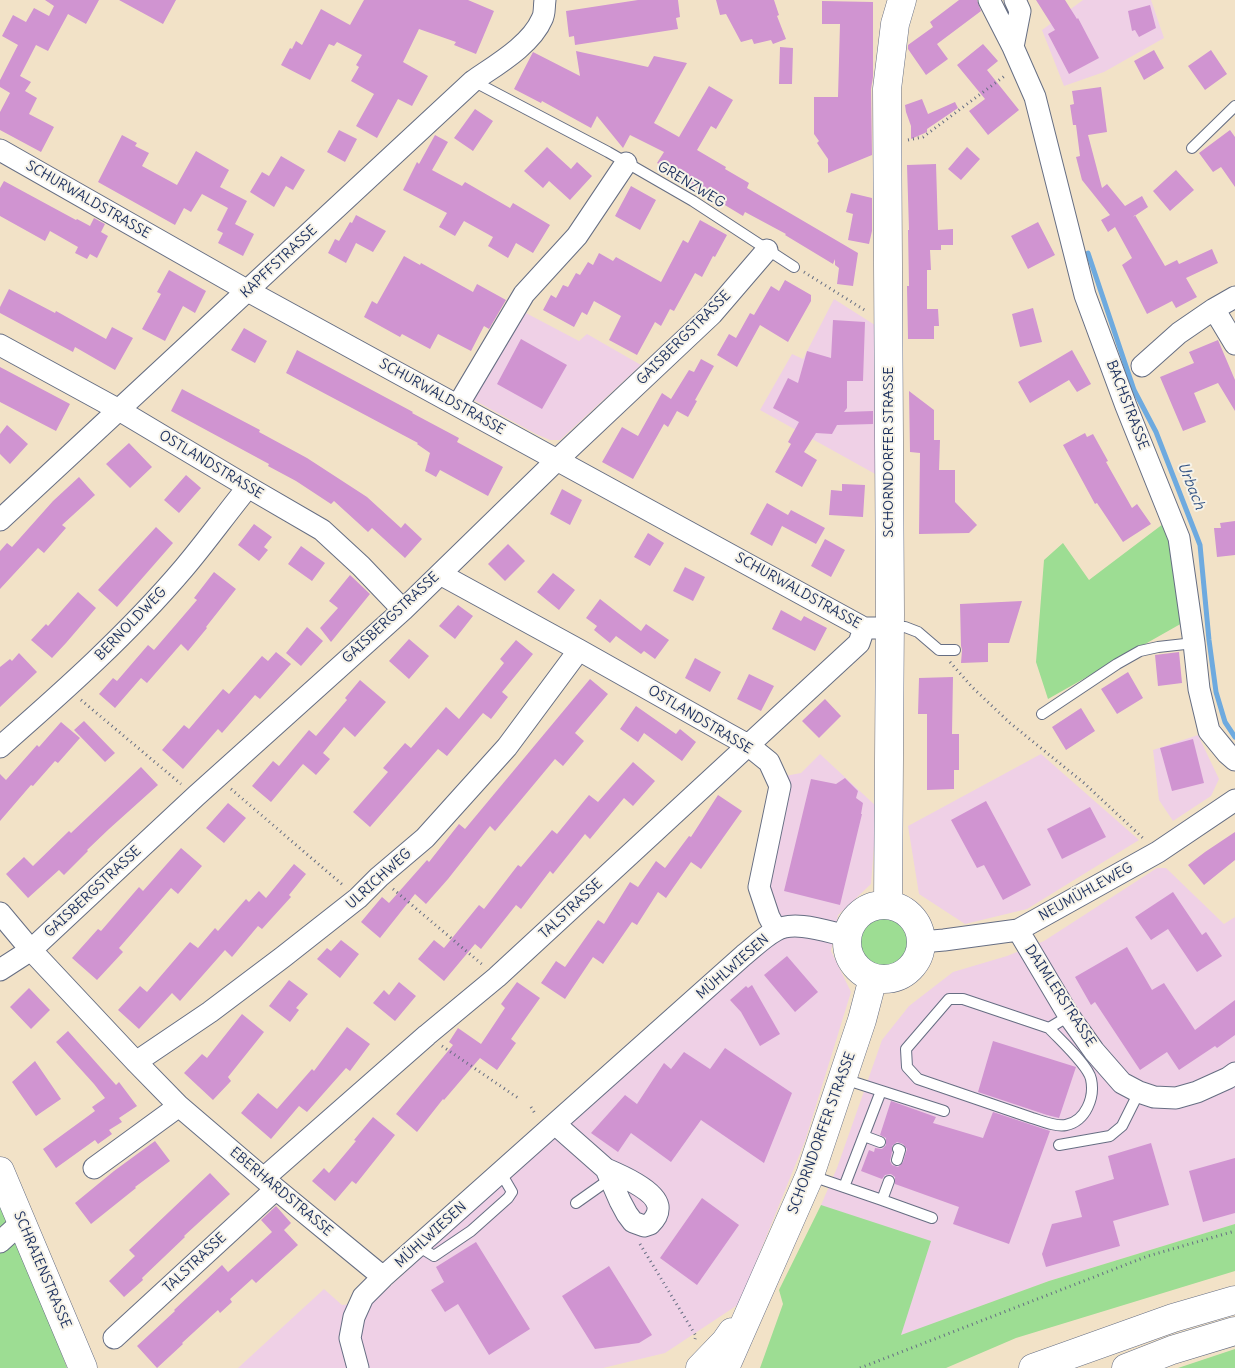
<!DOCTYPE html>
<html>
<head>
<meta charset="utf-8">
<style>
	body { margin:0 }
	canvas { display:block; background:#f2e2c7 }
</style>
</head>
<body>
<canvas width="1235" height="1368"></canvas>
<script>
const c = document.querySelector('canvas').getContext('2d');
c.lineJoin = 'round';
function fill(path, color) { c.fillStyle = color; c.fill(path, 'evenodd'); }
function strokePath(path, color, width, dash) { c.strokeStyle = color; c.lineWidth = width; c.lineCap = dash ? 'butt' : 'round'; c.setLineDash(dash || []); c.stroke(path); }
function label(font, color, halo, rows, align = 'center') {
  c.font = font + ' Delius,sans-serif'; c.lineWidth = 4; c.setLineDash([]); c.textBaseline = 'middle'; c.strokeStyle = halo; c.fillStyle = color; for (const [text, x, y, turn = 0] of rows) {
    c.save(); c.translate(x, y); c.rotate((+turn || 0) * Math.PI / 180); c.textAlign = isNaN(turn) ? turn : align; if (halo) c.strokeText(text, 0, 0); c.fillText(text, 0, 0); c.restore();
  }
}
const built = new Path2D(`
	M1083,0H1151L1164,38L1104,72L1064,86L1042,30Z
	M834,299L878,327L877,475L760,410L792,354L803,359Z
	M524,312L579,341L587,334L641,365L560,440H550L536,434L474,400Z
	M1198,735L1219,779L1211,796L1173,821L1159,800L1153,750Z
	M820,754L877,807L871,884L838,915L831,951L851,992L805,1141L739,1304L665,1353L603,1368H238L324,1289L342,1305L373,1302L765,942V881L785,776L801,773Z
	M1041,754L1139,840L1027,909L965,924L919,894L908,826Z
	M1157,868H1166L1224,924L1235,917V1224L1049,1281L901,1336L821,1205L837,1168L882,1040L909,1006L953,972L1007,956L1044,941Z`);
const green = new Path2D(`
	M1163,524L1177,562L1184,622L1048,699L1036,662L1044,560L1063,543L1089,580Z
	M853 941a28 28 0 1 1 56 0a28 28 0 1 1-56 0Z
	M0,1193L67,1368H0Z
	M821,1205L931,1241L901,1335L1049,1281L1235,1224V1271L1016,1338L946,1368H760L783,1304L779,1290Z
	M1235,1349V1368H1178Z`);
const stream = new Path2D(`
	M1088,253L1134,390L1156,432L1200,545L1209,640L1216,692L1225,722L1235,737`);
const building = new Path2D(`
	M45,0H99L86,24L68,14L48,51L36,45L20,76L31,82L25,91L37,98L29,114L54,127L41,152L0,130V112L10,93L0,87V80L18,45L2,36L13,15L26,22L34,8L49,16L54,6Z
	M119,0H176L163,24Z
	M364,0H468L494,11L476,54L454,45L456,42L419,29L403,62L428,76L412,106L398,99L377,138L356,126L374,94L351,81L359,67L356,65L362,55L337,42L334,46L329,44L310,80L281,65L290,48L292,49L296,41L302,45L321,9L350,25Z
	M638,0H678L680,17L676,18L678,29L575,45L574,36L569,37L566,11Z
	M716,0H774L779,15L777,16L786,39L773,44L771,40L754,44L752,39L741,42L726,14L720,15Z
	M959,0H977L981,11L937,44L948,59L926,75L908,49V45L933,27L930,22Z
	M1036,0H1065L1077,19L1078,18L1099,58L1069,74L1048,34L1055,30Z
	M822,1L873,2V77L871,89L872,155L828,173V159L817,143L819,141L814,134V97H838L840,24H822Z
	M1150,5L1156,28L1139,37L1135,30L1132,31L1128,11Z
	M983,44L998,61L987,70L1019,110L988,135L969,111L985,99L957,65Z
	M780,47L793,48L792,84H779Z
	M1154,50L1164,68L1144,80L1134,61Z
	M1211,50L1227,74L1205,90L1188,66Z
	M576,51L648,67L654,56L687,63L654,123L679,137L709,86L733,100L716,129L711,126L697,150L726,167L725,169L749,183L747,188L858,253L853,286L837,284L839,268L835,265V259L833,264L785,235L786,234L745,212L743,216L685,181L686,180L657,163L664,152L630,135L623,148L597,116L591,128L542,101L541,103L514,89L533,52L580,76Z
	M1101,87L1107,132L1088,135L1102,188L1107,184L1125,206L1142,196L1148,207L1133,217L1135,215L1165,266L1177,260L1179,264L1212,249L1218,263L1186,278L1197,297L1176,308L1172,301L1147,314L1122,265L1132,258L1115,227L1108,232L1101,220L1110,215L1082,180L1076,157L1080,156L1076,125H1073L1070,105L1074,104L1072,91Z
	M922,99L928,114L955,102L958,108L927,129V132L911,139V126L906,112L905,105Z
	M475,109L493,121L473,151L454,138Z
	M339,130L357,139L345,162L327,152Z
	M1230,130L1235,137V187L1221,167L1213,172L1199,153Z
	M122,135L137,143L135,146L149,153L142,166L177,185L196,151L229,170L220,187L247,201L235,224L254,234L243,256L218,243L223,233L217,230L228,208L202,194L191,212L184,208L175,225L98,182Z
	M435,135L448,142L432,170L462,186L465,182L510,208L513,203L550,225L533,253L516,243L508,258L488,246L493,237L464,221L455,236L439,227L447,213L403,190L417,162L419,164Z
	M547,147L571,169L577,162L592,176L570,200L549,181L543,188L524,171Z
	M967,147L980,159L961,180L948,169Z
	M281,156L305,170L293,190L286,186L274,207L250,192L262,172L269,176Z
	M936,164L938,230L953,229V245H941V250H930L931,270H927V309H938L939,326H934V339H908L907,286H909L908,230H909L907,165Z
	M1176,170L1194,190L1170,211L1153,191Z
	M4,181L76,220L77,219L90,226L94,218L105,224L101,232L108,236L97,258L90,254L87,259L75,253L78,247L50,231L45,241L0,216V188Z
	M631,186L656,200L640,230L615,216Z
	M851,193L872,198V231L869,244L848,240L853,214L846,212Z
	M356,215L386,231L373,252L356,243L346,263L328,253L335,239L339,241L350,222L352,223Z
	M700,220L727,235L715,257L713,256L702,277L695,273L674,311L670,309L661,326L655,322L637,355L609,340L621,316L594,301L587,315L582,312L574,327L543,310L551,295L556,298L563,285L568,287L576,273L580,275L588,262L593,265L599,253L613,261L616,257L661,282L683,240L688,243Z
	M1038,222L1055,255L1028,269L1011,236Z
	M404,256L420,265L421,263L473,292L477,284L506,300L489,329L484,326L471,351L438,334L430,349L402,334L400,337L364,317L372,301L377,304Z
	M169,270L206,291L195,313L183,306L165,341L142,329L161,294L157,292Z
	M785,280L811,295V301L788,342L760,325L737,367L717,355L729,334L736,338L750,313L754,315L771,286L779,291Z
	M9,289L55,313L56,311L106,339L112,327L133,338L115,370L75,347L73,352L0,313V307Z
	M1033,308L1042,342L1020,347L1012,314Z
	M833,320L865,322L863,381H847V408L844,412L873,411V424L837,425L832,434L816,433L804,452L817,460L802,487L775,472L791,444L788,442L799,422L773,408L788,378L798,383L807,351L831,358Z
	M244,328L267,341L255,363L231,350Z
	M521,339L567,365L542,409L497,384Z
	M1218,340L1235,380V411L1218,383L1194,393L1206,422L1183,431L1160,377L1194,363L1189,352Z
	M297,350L413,412L412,413L459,438L457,442L503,467L488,496L440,470L436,477L425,471L430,453L417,444L418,443L286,373Z
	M1072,350L1091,384L1077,392L1069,380L1030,403L1018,382Z
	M701,359L714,366L695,400L697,401L688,417L677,411L668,427L664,424L633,479L602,462L622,427L638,436L662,393L671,399L689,370L694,372Z
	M0,367L70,404L56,431L0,402Z
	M182,389L260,430L259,432L307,458L367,497L401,528L405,523L422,539L405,558L372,528L368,532L334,501L331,504L296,481L268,466L269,464L171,411Z
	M909,391L934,410V440H940L939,470H955V502L977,525L969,533L919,534L920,453L910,452Z
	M7,425L28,444L10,464L0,454V434Z
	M1085,433L1087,437L1093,434L1108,461L1106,462L1132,508L1137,504L1151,524L1123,542L1097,503L1095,504L1063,445Z
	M129,443L152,467L130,488L106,464Z
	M186,475L201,488L179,513L164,500Z
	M79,477L95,495L62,525L66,528L44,553L38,548L0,589V551L7,543L12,547L53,501Z
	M842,484L865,485L863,517L829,515L831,490L842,491Z
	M562,489L582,500L570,525L550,514Z
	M767,503L788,515L791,510L825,528L816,544L782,526L772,546L750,534Z
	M1235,521V555L1217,557L1214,528H1221L1220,523Z
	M254,524L272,537L264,547L268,550L259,561L238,545Z
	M156,527L173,543L117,607L98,590Z
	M648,533L664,543L650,566L634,557Z
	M825,539L845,550L831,577L811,566Z
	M508,544L525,561L505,581L488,564Z
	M301,546L325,563L312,581L288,564Z
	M685,567L705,577L693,601L673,591Z
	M214,572L236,589L206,627L207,628L188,651L181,644L147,683L141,678L115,708L99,694L113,678L117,681L148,645L154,650L197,600L194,598Z
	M553,573L575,590L559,610L537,592Z
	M350,575L370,594L331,642L320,628L338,608L329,601Z
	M78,592L96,608L66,643L52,658L31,640L46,624L48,626Z
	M600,599L641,631L646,624L669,640L655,659L644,651L641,654L616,636L610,643L594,630L597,626L586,618Z
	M1022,601L1009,643H988V662L961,663L962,650L961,646L960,604Z
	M458,605L473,616L455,639L439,626Z
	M781,610L801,621L804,616L827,628L815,651L772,629Z
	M307,627L323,641L301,666L286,653Z
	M409,639L429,656L409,679L389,661Z
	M516,640L533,654L502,692L508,697L491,719L483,713L447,756L438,749L370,827L353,812L388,772L383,768L405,743L411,748L446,707L459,719L504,663L500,659Z
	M276,652L291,664L260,699L255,695L222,733L218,729L183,769L162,750L184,725L189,729L223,689L229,694L262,656L268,661Z
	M1179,652L1182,683L1158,686L1155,655Z
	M19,653L37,672L0,707V667L10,659L12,661Z
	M695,658L721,672L710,692L685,678Z
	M1128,672L1143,698L1117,714L1101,689Z
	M749,674L774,686L761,711L737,699Z
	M953,677L952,734H959V770H954V789L927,790V714H918L919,678Z
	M590,679L608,694L575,733L584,741L563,766L555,759L495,831L490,826L448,879L426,904L415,894L380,938L361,922L382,897L389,903L427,860L429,862L459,824L465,829Z
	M360,680L386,702L355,737L344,727L323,753L330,759L316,775L303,764L271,802L252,786L273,761L279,766L309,730L316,736L347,700L345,698Z
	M825,699L841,716L819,738L802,721Z
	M636,706L676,734L680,729L696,742L682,761L644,733L638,742L620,729Z
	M1081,708L1095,731L1066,750L1052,727Z
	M84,721L115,753L105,762L74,730Z
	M61,722L80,738L58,763L55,761L33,786L31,785L0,821V774L6,780L37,745L39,747Z
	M1193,739L1204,783L1172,791L1160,748Z
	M633,762L655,781L633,806L624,798L590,839L585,834L553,874L550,871L521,909L516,905L481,949L475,944L444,981L418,959L434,940L444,948L479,905L484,909L518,865L521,867L552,830L557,834L589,795L598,802Z
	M141,767L158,785L109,829L87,850L88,851L64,875L59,870L28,898L6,874L24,857L33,866L69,831L71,833Z
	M845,778L858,791L856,798L863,803L861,814H862L840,905L784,891L811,779L836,784Z
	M718,795L742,811L701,869L691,862L666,898L658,892L637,925L632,922L603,964L593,957L565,999L541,983L556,961L565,967L598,920L604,924L630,882L638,887L656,861L665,868L689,836L691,837Z
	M986,801L1031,885L1003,900L984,865L977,868L951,820Z
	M228,803L246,818L224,843L206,828Z
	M1090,807L1106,837L1062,859L1047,829Z
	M1235,832V860L1204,885L1188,865L1205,852Z
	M181,848L202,866L178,894L171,888L119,948L123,952L97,980L72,958L98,929L101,931L139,887L143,891Z
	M294,864L306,874L289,895L291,897L262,929L258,926L232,957L225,950L180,1001L172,993L139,1029L118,1010L140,986L147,992L190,942L198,948L215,928L218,931L246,899L249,902L259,891L266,898Z
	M1173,892L1202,935L1206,932L1222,956L1197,972L1168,929L1151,940L1135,917Z
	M341,940L359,954L340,978L317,959L327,948L331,951Z
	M1127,947L1152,990L1164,983L1195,1030L1235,1000V1035L1217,1048L1215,1046L1179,1070L1167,1052L1140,1070L1095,1002L1091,1005L1075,977Z
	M787,956L818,992L795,1012L764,975Z
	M289,980L308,994L296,1008L299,1010L290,1022L269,1006Z
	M399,982L416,996L395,1021L373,1003L384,990L389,995Z
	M517,982L540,998L511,1039L516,1043L497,1070L480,1058L444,1100L443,1099L417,1132L396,1114L453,1045L449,1042L458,1028L481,1044L505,1008L501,1004Z
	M752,985L780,1034L760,1046L741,1012L730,1000L746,986L748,988Z
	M29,988L50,1010L31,1029L10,1007Z
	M242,1014L264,1032L228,1077L231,1081L213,1100L184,1073L202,1054L207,1058Z
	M347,1027L370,1044L350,1071L346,1068L307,1112L299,1106L271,1139L241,1113L258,1093L277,1109L312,1069L314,1071Z
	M68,1031L116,1085L119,1082L137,1106L119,1118L122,1122L109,1130L112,1134L98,1144L95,1140L56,1168L43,1149L95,1111L92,1107L105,1098L94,1084L56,1042Z
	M993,1041L1076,1067L1059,1118L1047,1115L978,1092Z
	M725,1048L792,1093L764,1163L701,1120L671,1162L631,1133L618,1152L591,1133L625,1095L637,1104L664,1063L671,1069L684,1052L710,1069Z
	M35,1061L61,1099L36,1116L12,1082Z
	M891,1101L936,1117L933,1123L983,1138L993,1112L1050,1131L1009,1244L953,1224L959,1207L895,1184V1177L891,1174L885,1175L882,1179L861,1171L869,1150L874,1152L875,1148L882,1149L886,1145V1138L880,1135ZM897,1142L903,1144L907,1149L903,1162L898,1167L892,1165L890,1161L892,1152V1146Z
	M373,1117L395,1135L356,1184L352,1181L335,1201L312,1181L324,1168L329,1173L356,1141L354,1140Z
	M155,1141L170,1161L135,1187L136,1188L91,1224L75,1203L114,1171Z
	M1151,1143L1169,1205L1113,1221L1120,1246L1046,1267L1042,1254L1052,1224L1082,1217L1075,1191L1114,1179L1108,1156Z
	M1235,1158V1213L1203,1222L1189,1171Z
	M210,1173L230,1194L184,1236L185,1237L142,1278L143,1280L124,1297L109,1281L135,1256L129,1250Z
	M702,1198L739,1225L697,1285L660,1258Z
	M276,1206L291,1223L284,1230L298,1245L256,1283L252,1279L230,1299L232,1302L220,1313L218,1310L182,1343L183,1344L157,1368L137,1346L175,1311L174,1310L222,1265L228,1272L272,1232L261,1220Z
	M476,1242L530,1329L489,1355L458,1304L445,1312L431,1290L444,1282L436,1267Z
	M609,1266L652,1335L639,1343L595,1349L562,1296Z`);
const path = new Path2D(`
	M908,140L923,137L1006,75
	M804,272L866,311
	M950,662L972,687L1010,723L1084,783L1145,840
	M81,700L181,784
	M231,789L344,886
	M393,889L484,966
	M442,1046L518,1098
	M531,1107L536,1115
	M640,1244L696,1336L695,1339
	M860,1368L1148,1256L1235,1231`);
const lane = new Path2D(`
	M473,81L608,152L693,201L794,267
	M1192,148L1235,106
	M891,628L905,627L918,632L939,650H955
	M1042,714L1117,664L1140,651L1158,647L1194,643
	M1049,1028C1060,1040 1088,1065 1091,1079C1095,1097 1086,1121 1066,1125C1056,1127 1042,1121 1032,1118L918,1079L907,1067L906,1049L949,999H963L1049,1028L1069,1016
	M844,1079L944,1111
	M864,1136L880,1142
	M1059,1145L1110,1136L1122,1126L1139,1092
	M897,1160L900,1150L898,1149
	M812,1176L882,1200L889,1181
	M844,1187L881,1091
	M882,1200L932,1218
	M576,1203L610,1179
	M418,1246L434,1256L471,1231L508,1198L512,1192L501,1173`);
const street = new Path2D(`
	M989,0L1013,47L1035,97L1085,295L1126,406L1179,538L1194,643L1199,689L1209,731L1227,753L1235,760
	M1013,47L1020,11L1015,0
	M0,150L248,291L864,628H890
	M1214,309L1235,344
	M0,345L119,410L248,487L322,530L361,566L403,610
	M1142,366L1179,333L1214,309L1235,297
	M458,405L524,294L577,236L626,163
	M0,520L473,81C496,65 531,45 542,19C545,14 544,6 545,0
	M440,574L579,650L728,734L748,745L769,762L780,786L759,887L769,917L776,930
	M0,747C64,691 128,634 184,568C206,542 226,514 248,487
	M0,913L31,950L136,1062L179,1106L276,1189L383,1277
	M1018,930L1069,1016L1094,1051L1122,1083L1139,1092L1154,1097L1176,1098L1197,1092L1228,1078L1235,1073
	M921,942L944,940L1018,930L1158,852L1235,800
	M0,970L31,950L196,796L403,610L557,460L712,314L767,250
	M136,1062L210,1012L283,957L358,898L379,877L425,838L507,747L579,650
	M555,1124L606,1169L620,1201L627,1214L633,1222L644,1226L650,1224C655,1219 659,1214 658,1206C655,1190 620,1175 606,1169
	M94,1168L179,1106
	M264,1178L427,1035L497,977L859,643L864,628
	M0,1242L22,1222
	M114,1338L276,1189
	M358,1368L350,1338L354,1317L363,1297L383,1277L744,955C754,947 764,937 775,931C793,919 828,932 847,936`);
const secondary = new Path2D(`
	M888,905L890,614L887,89L895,24L902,0
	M847 942a37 37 0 1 1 74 0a37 37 0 1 1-74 0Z
	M0,1171L83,1368
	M700,1368L725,1342L732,1332
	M725,1368L810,1175L862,1020L873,978`);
const highway = new Path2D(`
	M1033,1368L1173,1318L1235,1300
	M1126,1368L1172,1350L1235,1331`);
const streetNames = [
	["GRENZWEG",691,185,31],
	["SCHURWALDSTRASSE",88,200,30],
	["KAPFFSTRASSE",279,262,-43],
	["GAISBERGSTRASSE",684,338,-45],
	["SCHURWALDSTRASSE",442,397,29],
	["BACHSTRASSE",1127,405,69],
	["SCHORNDORFER STRASSE",889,452,-90],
	["OSTLANDSTRASSE",211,465,31],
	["SCHURWALDSTRASSE",798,591,29],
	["GAISBERGSTRASSE",391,618,-43],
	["BERNOLDWEG",131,624,-46],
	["OSTLANDSTRASSE",700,720,31],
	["ULRICHWEG",379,879,-42],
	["GAISBERGSTRASSE",93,892,-43],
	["NEUMÜHLEWEG",1086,892,-29],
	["TALSTRASSE",571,909,-43],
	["MÜHLWIESEN",733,967,-41],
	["DAIMLERSTRASSE",1060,996,57],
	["SCHORNDORFER STRASSE",822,1133,-70],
	["EBERHARDSTRASSE",281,1192,40],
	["MÜHLWIESEN",431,1235,-42],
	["TALSTRASSE",195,1263,-43],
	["SCHRAIENSTRASSE",42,1270,67]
];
const waterNames = [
	["Urbach",1191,486,68]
];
fill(built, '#efd0e6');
fill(green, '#9ddd93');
strokePath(stream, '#6eaadf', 5);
fill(building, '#d094d1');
strokePath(lane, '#666e83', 12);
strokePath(street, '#666e83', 23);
strokePath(secondary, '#666e83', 29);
strokePath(highway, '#666e83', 29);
strokePath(path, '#666e83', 3, [1, 4]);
strokePath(lane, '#fff', 10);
strokePath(street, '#fff', 21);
strokePath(secondary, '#fff', 28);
strokePath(highway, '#fff', 28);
label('14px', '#1b2f5e', '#f7f3e8', streetNames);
label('italic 15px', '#345485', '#f7f3e8', waterNames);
</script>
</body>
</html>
